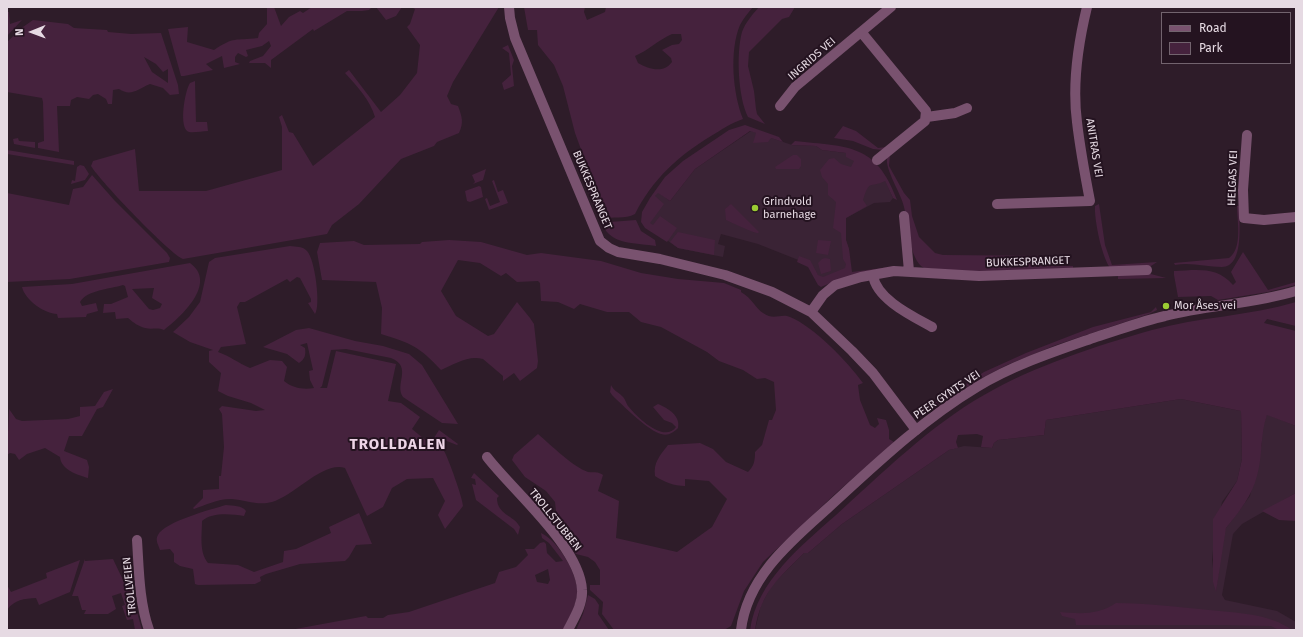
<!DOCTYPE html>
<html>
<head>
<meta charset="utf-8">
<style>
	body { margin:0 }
	#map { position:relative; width:1303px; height:637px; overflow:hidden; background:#2e1c29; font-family:"Fira Sans",sans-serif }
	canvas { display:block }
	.frame { position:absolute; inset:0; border:8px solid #e6dae3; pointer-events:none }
	.legend { position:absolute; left:1161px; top:12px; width:130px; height:52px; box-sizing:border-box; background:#241320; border:1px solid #72636e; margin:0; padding:5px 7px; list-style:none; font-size:12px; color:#e6dae3 }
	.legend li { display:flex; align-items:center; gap:8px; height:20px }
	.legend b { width:20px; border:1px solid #72636e }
	.north { position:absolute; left:12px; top:12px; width:40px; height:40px; -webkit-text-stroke:3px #241320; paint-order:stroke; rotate:269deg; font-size:11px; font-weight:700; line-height:16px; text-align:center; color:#e6dae3 }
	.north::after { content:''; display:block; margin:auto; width:14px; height:18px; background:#e6dae3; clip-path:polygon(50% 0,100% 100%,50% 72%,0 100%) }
</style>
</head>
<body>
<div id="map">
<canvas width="1303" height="637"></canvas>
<div class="frame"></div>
<ul class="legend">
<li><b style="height:5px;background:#79526f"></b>Road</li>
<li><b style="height:11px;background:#45223d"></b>Park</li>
</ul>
<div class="north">N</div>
</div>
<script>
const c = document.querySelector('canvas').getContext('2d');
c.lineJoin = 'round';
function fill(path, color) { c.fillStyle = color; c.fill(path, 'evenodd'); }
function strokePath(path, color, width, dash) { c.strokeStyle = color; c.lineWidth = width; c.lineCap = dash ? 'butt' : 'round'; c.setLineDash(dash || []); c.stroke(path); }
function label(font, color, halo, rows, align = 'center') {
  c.font = font + ' "Fira Sans",sans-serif'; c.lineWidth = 4; c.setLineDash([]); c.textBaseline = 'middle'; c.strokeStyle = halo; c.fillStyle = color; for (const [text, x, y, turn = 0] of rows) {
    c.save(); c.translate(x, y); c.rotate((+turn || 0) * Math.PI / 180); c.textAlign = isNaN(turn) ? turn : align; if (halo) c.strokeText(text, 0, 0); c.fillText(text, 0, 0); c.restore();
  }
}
const built = new Path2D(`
	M751,131L792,145L816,146L822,150L846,153L875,166L885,180L893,198L890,202L874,203L846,218V240L849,249L851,272L823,283L811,265L758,244L721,234L718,244L725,246L723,257L678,248L644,224L649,202L658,192L670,201L695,169Z
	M1181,399L1241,411L1242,459L1237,481L1222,502L1214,541L1212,560L1216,591L1223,535L1226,528L1250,496L1262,443V428L1267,414L1296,426V493L1242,524L1233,534L1222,595L1225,600L1277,611L1296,622V630H755L761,605L772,585L804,553H808L842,524L949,450L964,446L992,448L994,443L998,440L1044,435L1046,420Z`);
const green = new Path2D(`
	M267,7H274L281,26L289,17L300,11L303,13L312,7H372L369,10L362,11H347L314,31L313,29L271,60V68L265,63H249L250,61L263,56L271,46L269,41L262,46L246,50L248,56L246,57L238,53L235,57V62L240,64L224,68L222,56L206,64L213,70L184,76H181L168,29L188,27L187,42L214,50C235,36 234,41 258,38L259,33L267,24Z
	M376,7H402L396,16L386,20Z
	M411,7H499L453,82L447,96L451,104L458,106C462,117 464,122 459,133L437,142L434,146L401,159L359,204L332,225L327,234L183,259C170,254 100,181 91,166L93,161L135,149L139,191H206L282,170V127L279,117L282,115L289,132L293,133L313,166L375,117C370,100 357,86 345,73L349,70L381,112L400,95L417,73L420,45L407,27L410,24L415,9Z
	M524,7H585L584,12L587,20L605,12L606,7H753C748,13 743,19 740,25C729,51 733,94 743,119C731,123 721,130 711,136C678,156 652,180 635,214C625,220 613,215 602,220L593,204L587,180L590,187L596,190L575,133L563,86L554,65L538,45L537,30H528ZM672,34H681L682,40L679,44L672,45L662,50L671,58L672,62C663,74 649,69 638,63L635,56C649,50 658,40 672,34Z
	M759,7H795L789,17L782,19L749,52L748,66L754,91L756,109L757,114L765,124L748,117C738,98 736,53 742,32C745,23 753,14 759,7Z
	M7,12H9L10,24L22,20L7,36Z
	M33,20L68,24L74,28L107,30L108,32L131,34L161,33L178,85L179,94L170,95L163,88L150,84C138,89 131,97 119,89L113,90L112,104H108L106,99L98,94L93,95L89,99L77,97L71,100L70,106H57L59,152L38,148V143L44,141L43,102L42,98L7,92V42L23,27ZM144,57L156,64L163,72L168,69V83L152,72Z
	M508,45L514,60L512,66L514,86L504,90L502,83L511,75L509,53L502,48Z
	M195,81L196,122H207L208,131C202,131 194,133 189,132C178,129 185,90 190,83Z
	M745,125L779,137L783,142L771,138L768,142L753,143L756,133L750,131L695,169L670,201L658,193L655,196L664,204L650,223L653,225L660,216L677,228L667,242L645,228L641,222L642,212L650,198L665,177L683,161L729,130Z
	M843,126L856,131L878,148L886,147L883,150L873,149L853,141L834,138Z
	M18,138L19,141L35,142V148L14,144L13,139Z
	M795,141C848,147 876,143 897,200L893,198L885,181C869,189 870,178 863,200L867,206L846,218V240L849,249L852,272L897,266L840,279L821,287L818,285L808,267L797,262L799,256L810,260L818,275L823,277L845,268L846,264L843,259L841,233L833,228L836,202L828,195V184L822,177L820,170L829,159L834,158L841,164L851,167L854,161L846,157V153L822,150L816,146L791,145Z
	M7,150L74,161V165L7,154Z
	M793,155H797L801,159V166L799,169H776L775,167Z
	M890,155L889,166L904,193L910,200L912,216L919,237L935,253L943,255L1052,256V266H1073V268L968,272L924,268C909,260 908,223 904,207C901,193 885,170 887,158Z
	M80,165L84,166L89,174L85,180L71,184L72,180L75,181L77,167Z
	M486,169L483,180L473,184L475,182L472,175Z
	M92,175L115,201L167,253L170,258L169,262L70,279L7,282V193L69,205L73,189L83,187Z
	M494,180L498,192L503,190L508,203L489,210L485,199L487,198L490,206L500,202L492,181Z
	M479,186L481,187L483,197L470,202L467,201L465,191Z
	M731,204L759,232L758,233C756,234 728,221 726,220L725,209Z
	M1099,204L1105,245L1112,265L1157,262L1151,266L1111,269C1102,259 1094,219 1095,206Z
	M1237,206H1239C1239,220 1245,267 1222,267C1206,267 1191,262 1175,265L1174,263L1229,258C1243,248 1237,221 1237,206Z
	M636,220L641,231L655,240L656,246C638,243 610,245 603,225L610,222Z
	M678,232L715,240L714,255L678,248L670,242Z
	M449,240L481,242L527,255L541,253L601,261L641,273L678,279L724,283L741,290V292C753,299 755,308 763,313C774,321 781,313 790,317C813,326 848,362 863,383L858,385L860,400L870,425L875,428L879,424L877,418L886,420L889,430V439L894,442L835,494L763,562L744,591L731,626L724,630H614L602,614L603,602L590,590V585H600V570L595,562L588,557L576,554L558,529L555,502L546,491L525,477L512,460L514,455L538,434C551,445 573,467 588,472C594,473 597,471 603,475L598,491L619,501L616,538L677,552L712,527L727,499L709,481L685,479V486C674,486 664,482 655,476C653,463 660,455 668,445L700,443L713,449L726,462L748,472C754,466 755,461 755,452L762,445L769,420H772L776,410L774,382L765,378L757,379L743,370L719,361L707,352L661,327L641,322L629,312H607L580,304L574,309L558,302L541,301L540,283L538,281L517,282L506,273L501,276L480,263L458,260L441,291L456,316L488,336L494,334L517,302L530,318L534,324L538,361L537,368L520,381L514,373L503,381V376L483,359C468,355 455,364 441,370C420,347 411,343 381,334L382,308L376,282L322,280L317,252L320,243L354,241L364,245L420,244L422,242Z
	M818,240L831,241L828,255L816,253Z
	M290,246C296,247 303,246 307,251C315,259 321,306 315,314L308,303L311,302V299L300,278L297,277L290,282L287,279L245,302H240L237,307L246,344L221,347L218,352C230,356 238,363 250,368L270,360L282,361L287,367L284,381C292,388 304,390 314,388L310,380L309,371L313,370L307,343L300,345L305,348C306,355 305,359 299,363L287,354L263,347L296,330L309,328L355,341L383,346L409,354L422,365L458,424L442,423L403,397C394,384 413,367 391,358L346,349L331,350L322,386L320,388H327L336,351L396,364L388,401L401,403L420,417L412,429L429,443L432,441L439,430L458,444L457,445L439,438L432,441C436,444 441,447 444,451C448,457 463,499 463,506L445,529L438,515L445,501L433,478L407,479L392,488L383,507L367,516L345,468C323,461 294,496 272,502C258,506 246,500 232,499C220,498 205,505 194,509L193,508L203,498V490L219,489V476H221L224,447L222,414L219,409L222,406L256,411L265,410L251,403L228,396L218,391L221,373L209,362V351L213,350L190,342L173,332L189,317L200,302L209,262L215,258Z
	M1243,252L1268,290L1296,282V285L1268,292L1218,300L1211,296L1178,297L1174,275V271C1197,270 1217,266 1233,285L1236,282L1231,272Z
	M825,258L830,259L831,271L821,274L818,263L822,259Z
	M190,263C218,283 181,317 164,330C157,327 152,330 145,328C138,326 134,323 128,318L116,319L115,312L103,313L104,304H111L128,297L125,286L123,285C110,289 87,290 80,302L82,306L96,303L98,311L87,314L86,317L58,318L57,314C45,314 25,300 22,287L72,284ZM154,288L152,298L162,304L160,308L153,310L149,309L132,289Z
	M1147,273L1166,278L1118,279V275Z
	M1296,302V326L1267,319L1264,323L1296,331V426L1267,415C1260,434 1263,455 1257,476C1252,496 1239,512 1226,528L1216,592L1213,582V519L1237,481L1242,459L1241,411L1181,399L1046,420L1044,435L998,440L994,443L992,448L981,447L983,436L977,434L958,435L956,442L958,448L949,450L842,524L808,553H804C778,579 761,592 755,630H750C757,581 801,546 836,515C881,474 931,425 984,395C1034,366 1096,346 1152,330C1199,317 1249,316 1296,302Z
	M1156,307L1157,310L1149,314L1056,345L1007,365L978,380L937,406L932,405L930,401L936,402L945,398L984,372L1026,353L1093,327L1151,312Z
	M611,385C614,391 617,391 622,396C625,398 626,403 628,406C636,416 664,444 676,427L672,423L664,420L653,407L658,404C668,408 681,416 678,428C673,433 668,436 661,434C650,432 621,404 612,395L610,392Z
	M113,389L103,407L97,409L82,436H69L64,451L87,460L89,467L88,478C78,475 61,470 60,457L45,448L27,454L19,460L15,454L10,453L7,455L9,409L16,419L22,421L68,419L80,416V407L95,406L104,392Z
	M474,473L499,496L497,498C497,515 514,515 520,527L518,535L514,529L476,500L472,484L476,485L475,479L471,478Z
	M1296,493V521L1279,520L1262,511Z
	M226,505C233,506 242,505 246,511L244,516C231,514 212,512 202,521C202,535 199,552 208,563L238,565L254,572L283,562L284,551L296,549L331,533L329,527L359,513L372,544L356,545L349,557L345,561L300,564L266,574L260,577L261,581L255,584L198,585L195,584L193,569L180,566L174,562V554L170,549L160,550C158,544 155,540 158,535C164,522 212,509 226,505Z
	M541,533C558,540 580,577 577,595C575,608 569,619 563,630H290L366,616L368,618H383L388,615L409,612L495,583L499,572L516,567L528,555L525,549H534L540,543L544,542L546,544L547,553L556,562L563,561L549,543L542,538ZM548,569L550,580L548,584L537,582L535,575Z
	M85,559V561L113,559L123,580L131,579L137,612L142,630H135L133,619L127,620L122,606L125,605L121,593L112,596L116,609L108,614H84L86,610H82L78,596H72Z
	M80,560L70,592L39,605L36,598C24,599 15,599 7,610V585L11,592L47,578L46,573Z
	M588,595L595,599L599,605L598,614L609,630H576L583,614Z
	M1116,603C1147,603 1178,607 1209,610C1236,613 1269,613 1292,630H1279L1271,626L1222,625H1076L1075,619L1062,616L1060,612C1081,614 1098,615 1116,603Z`);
const minor = new Path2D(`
	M509,7L510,18L515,38L600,241L609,248L618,252L660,259L725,275L772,292L811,312L852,351L873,373L916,430
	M862,33L926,111L925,121L877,160
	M780,106L795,87L891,7
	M927,117L955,113L967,108
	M1247,135L1243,190L1244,218L1264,220L1296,217
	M997,204L1090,201C1085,175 1080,148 1077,122C1072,84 1078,44 1087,7
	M904,216L909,271
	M873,275C876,299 912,316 932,327
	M811,312L823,295L835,285L861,277L894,271L979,276L1147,270
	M487,457C513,491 580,547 582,590C583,604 574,618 568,630
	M137,540C139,570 139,601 149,630`);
const tertiary = new Path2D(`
	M741,630C747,577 791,541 828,508C875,465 922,420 977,387C1013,365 1056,351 1096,337C1119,330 1142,321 1165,316C1208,305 1253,304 1296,291`);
const markers = [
	[755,208,4,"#9bcb33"],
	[1166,306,4,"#9bcb33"]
];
const streetNames = [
	["INGRIDS VEI",812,59,-41],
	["ANITRAS VEI",1094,148,81],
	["HELGAS VEI",1233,178,-88],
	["BUKKESPRANGET",592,190,67],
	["BUKKESPRANGET",1028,262,-2],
	["PEER GYNTS VEI",947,395,-34],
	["TROLLSTUBBEN",555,520,51],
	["TROLLVEIEN",130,586,-96]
];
const poiNames = [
	["Grindvold",763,202],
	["barnehage",763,215],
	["Mor Åses vei",1174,306]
];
const districtNames = [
	["TROLLDALEN",398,445]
];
fill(built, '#3a2335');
fill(green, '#45223d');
strokePath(minor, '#79526f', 10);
strokePath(tertiary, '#79526f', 10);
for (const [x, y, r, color] of markers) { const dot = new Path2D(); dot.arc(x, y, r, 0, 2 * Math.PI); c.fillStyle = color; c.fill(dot); strokePath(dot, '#241320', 1.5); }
label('11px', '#e6dae3', '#241320', streetNames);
label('11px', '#e6dae3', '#241320', poiNames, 'left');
c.letterSpacing = '1px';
label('bold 15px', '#edd4e6', '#241320', districtNames);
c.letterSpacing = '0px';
</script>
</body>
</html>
